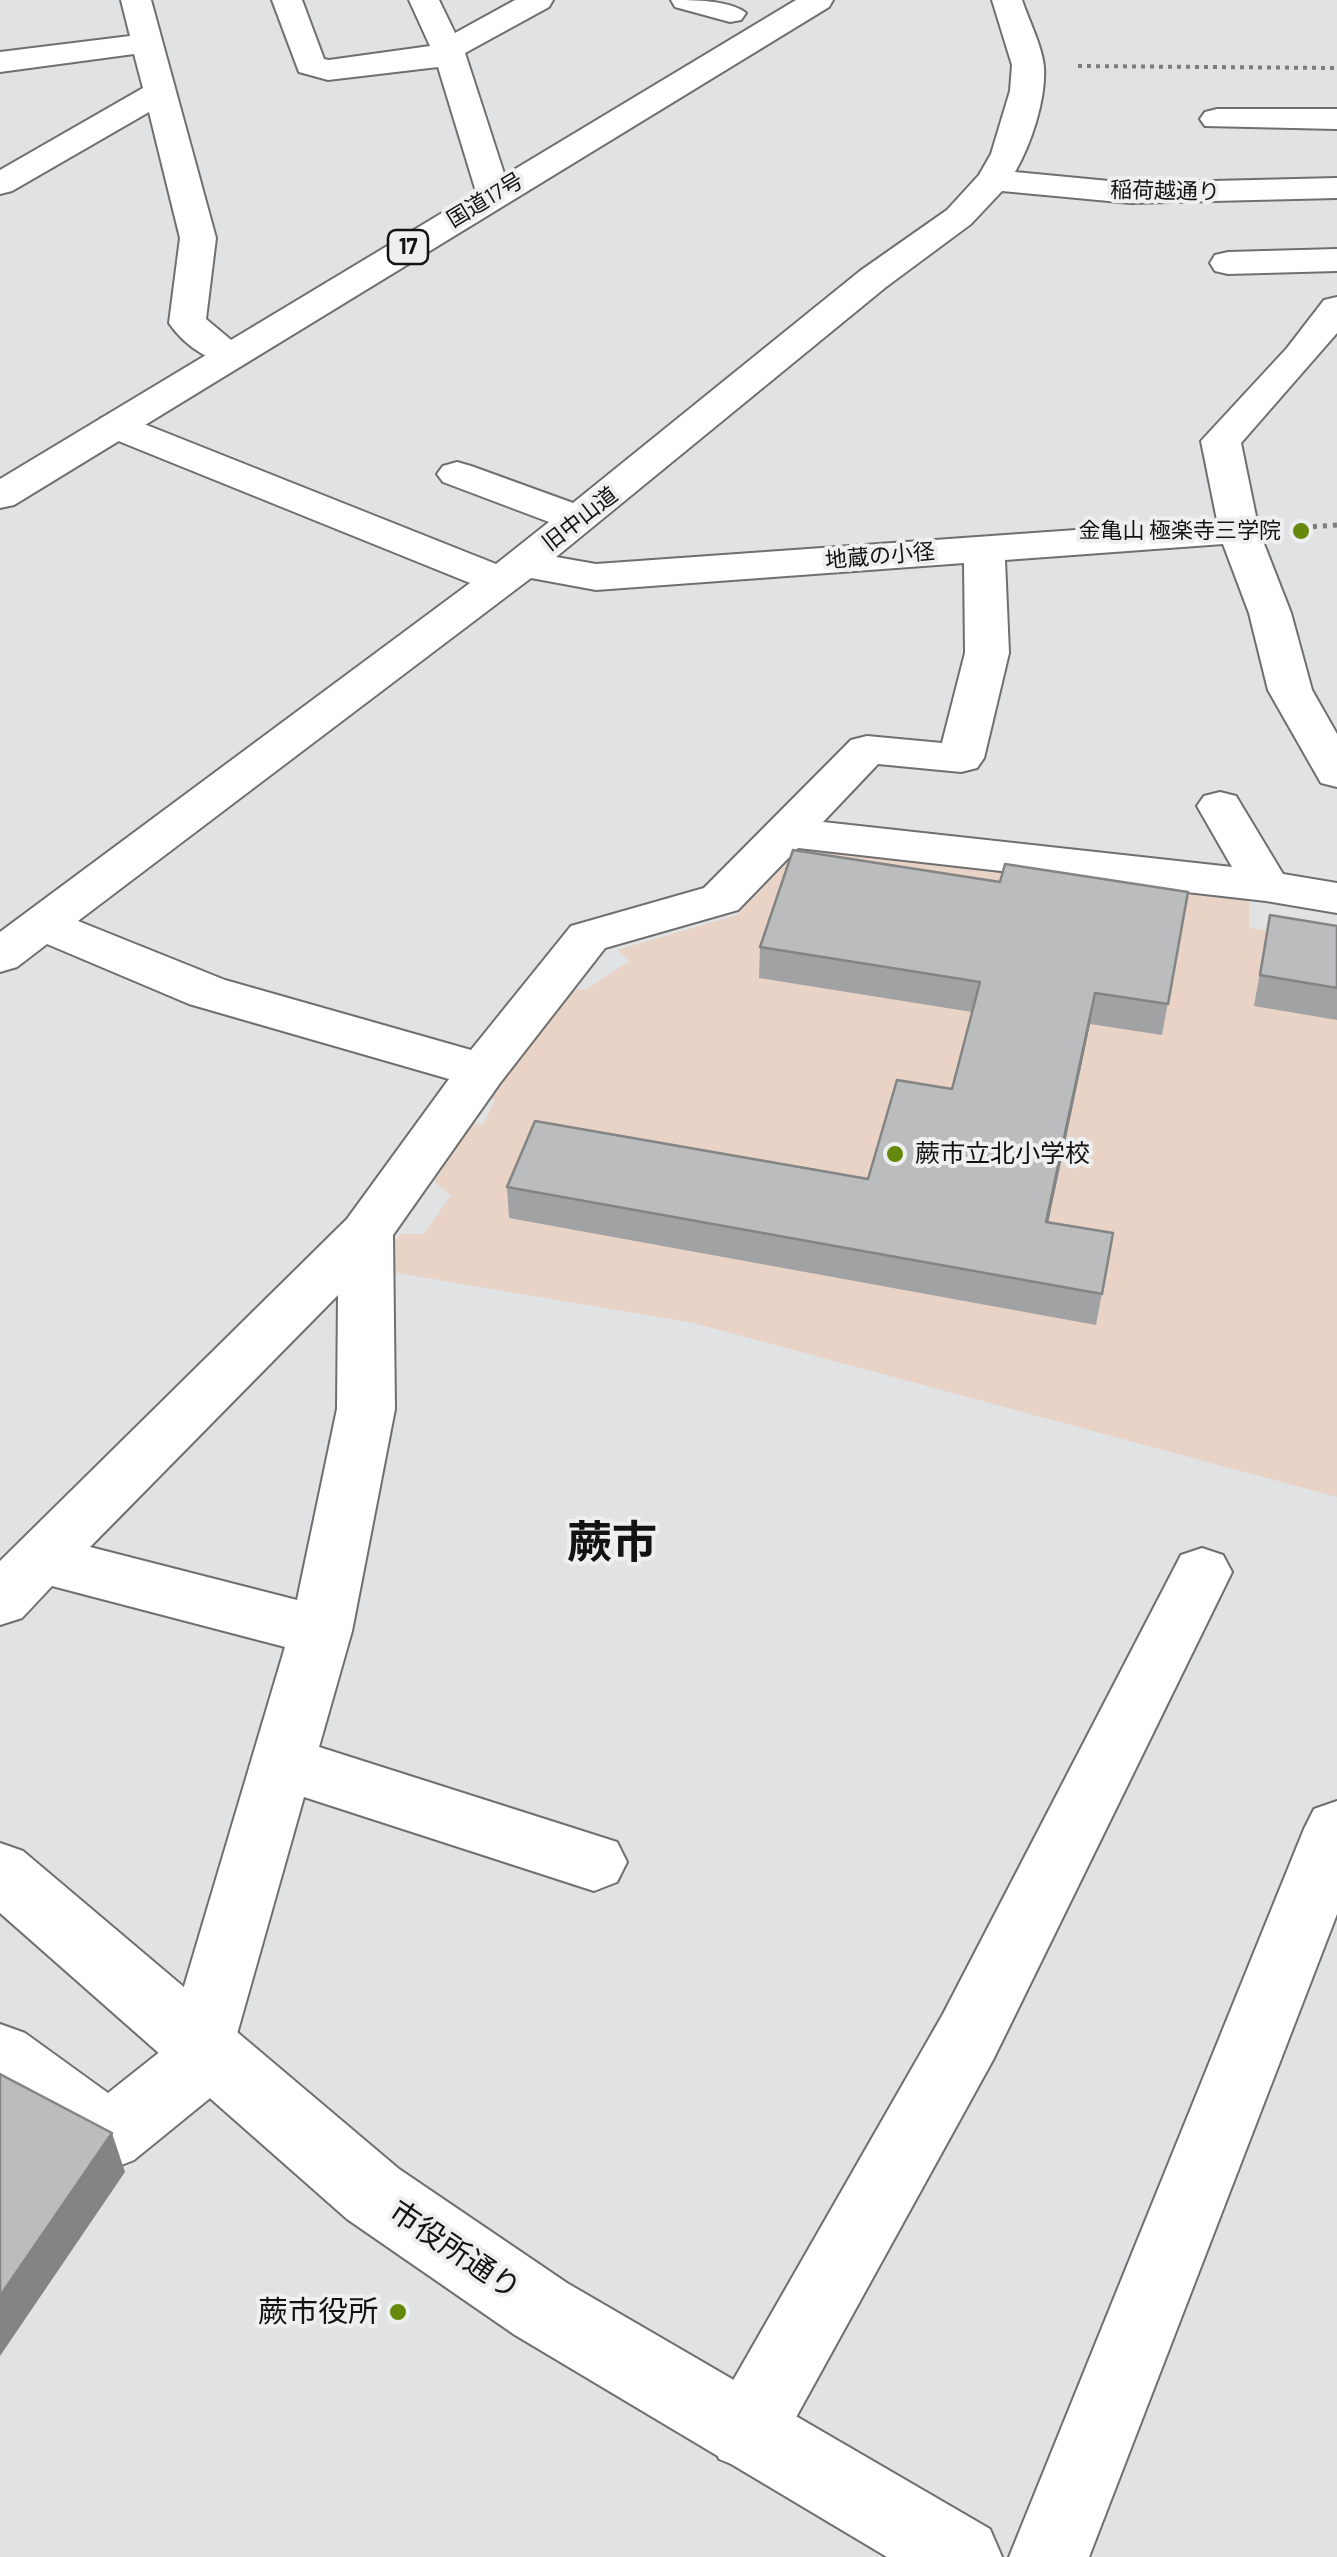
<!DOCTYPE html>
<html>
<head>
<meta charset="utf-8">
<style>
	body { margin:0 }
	canvas { display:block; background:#e1e2e3 }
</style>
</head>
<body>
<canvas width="1337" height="2557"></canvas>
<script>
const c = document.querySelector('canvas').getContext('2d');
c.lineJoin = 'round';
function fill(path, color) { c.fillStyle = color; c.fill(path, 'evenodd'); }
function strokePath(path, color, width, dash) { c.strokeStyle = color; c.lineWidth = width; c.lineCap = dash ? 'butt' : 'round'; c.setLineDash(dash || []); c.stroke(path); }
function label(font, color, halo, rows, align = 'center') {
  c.font = font + ' Barlow,"Noto Sans JP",sans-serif'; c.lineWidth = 8; c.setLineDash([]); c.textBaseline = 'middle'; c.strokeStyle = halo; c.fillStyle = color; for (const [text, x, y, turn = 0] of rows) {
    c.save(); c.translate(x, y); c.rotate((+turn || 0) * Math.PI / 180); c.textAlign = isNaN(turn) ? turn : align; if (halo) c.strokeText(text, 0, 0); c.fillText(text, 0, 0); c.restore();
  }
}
const education = new Path2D(`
	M828,851L1249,901V928L1337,939V1497L694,1323L392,1272L387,1251L401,1234H424L451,1195L434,1182L473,1122L483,1125L495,1100L485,1096L565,987L585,990L630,961L617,950L737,915L786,864Z`);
const pathFar1 = new Path2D(`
	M1078,66L1337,68`);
const path = new Path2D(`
	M1293,528L1337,525`);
const minor = new Path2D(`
	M121,0H151L216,238L206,319L248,354L242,362C216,369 184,345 169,323L180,238L149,112L12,191L0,194V170L143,88L134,54L0,72V52L130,36Z
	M272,0H302L324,59L329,60L430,46L409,0H439L455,33L515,0H553L549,7L465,53L511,195L506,202L494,205L482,202L477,195L438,67L328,80L299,72Z
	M671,0C693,0 730,0 746,13L741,20L730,22L675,7Z
	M992,0H1022C1029,21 1042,46 1044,67C1046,100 1031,144 1015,172L1130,183L1337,178V198L1130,203L1002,191L971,224L886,287L556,557L596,564L1217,520L1201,441L1287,348L1324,300L1337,297V333L1241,443L1259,531L1291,613L1312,690L1337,734V787L1321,783L1268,690L1249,613L1223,544L1005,560L1009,653L984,758L977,768L961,772L878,764L823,822L1232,867L1197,806L1204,796L1220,792L1236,796L1283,874L1337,883V913L1266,901L798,848L738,910L605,948L500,1083L393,1235L395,1409L352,1631L319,1747L617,1842L627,1862L617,1882L594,1891L304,1797L237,2034L246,2054L236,2077L134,2160L109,2170L84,2160L0,2097V2024L25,2033L108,2093L166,2047L285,1647L52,1586L22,1618L0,1625V1561L347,1219L449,1079L189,1004L47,944L17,967L0,972V932L470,583L101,434L96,426L101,418L115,414L129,418L496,564L549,522L443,482L437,474L443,466L457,462L471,466L573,503L860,271L947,210L979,175L991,154L1010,91L1012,65ZM964,563L965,653L942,743L867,736L851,740L704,888L571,926L471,1050L225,980L78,921L531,578L596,590ZM338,1295L337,1409L297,1600L90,1547Z
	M1217,109H1337V129L1205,126L1200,119L1205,112Z
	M1337,249V271L1228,274L1215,271L1210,263L1215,255L1228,252Z
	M1202,1548L1223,1555L1232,1572L993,2060L773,2459L746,2470L719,2459L708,2432L719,2405L943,2014L1181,1555Z
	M1337,1801V1914L1089,2557H1009L1304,1829L1314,1809Z`);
const major = new Path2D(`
	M0,1843L23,1851L399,2169L567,2283L990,2529L1002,2557H887L515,2335L347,2219L0,1913Z`);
const highway = new Path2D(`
	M796,0H833L829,7L14,505L0,508V479Z`);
const wall = new Path2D(`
	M1000,882L1188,892L1162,1035L1090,1024L1048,1222L1113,1233L1096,1325L509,1218L507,1187L868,1179L952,1089L972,1012L759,978L760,947Z
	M1270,915L1337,926V1020L1254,1006Z`);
const shadedWall = new Path2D(`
	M1095,993L1090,1024L1042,1252L1046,1222Z
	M112,2133L125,2172L0,2356V2296Z`);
const building = new Path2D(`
	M793,850L1000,882L1005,864L1188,892L1168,1004L1095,993L1046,1222L1113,1233L1102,1294L507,1187L535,1121L868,1179L897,1080L952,1089L980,982L760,947Z
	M1270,915L1337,926V988L1260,975Z
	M0,2074L112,2133L0,2296Z`);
const markers = [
	[1301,531,10,"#66890d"],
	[895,1154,10,"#66890d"],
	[398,2312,10,"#66890d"]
];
const farStreetnames = [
	["稲荷越通り",1165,191,1],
	["国道17号",485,200,-31],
	["旧中山道",580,519,-38],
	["地蔵の小径",880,556,-5]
];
const shields = [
	[408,247,40]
];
const shieldNames = [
	["17",408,247]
];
const farPoinames = [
	["金亀山 極楽寺三学院",1281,531]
];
const poiNames = [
	["蕨市立北小学校",915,1154]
];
const nearStreetnames = [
	["市役所通り",455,2250,34]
];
const nearPoinames = [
	["蕨市役所",378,2312]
];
const townNames = [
	["蕨市",612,1543]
];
fill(education, '#e9d3c7');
strokePath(minor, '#6f6f70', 4);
strokePath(major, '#6f6f70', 4);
strokePath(highway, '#6f6f70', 4);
strokePath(pathFar1, '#7c7d7e', 4, [4, 5]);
strokePath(path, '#7c7d7e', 5, [4, 6]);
fill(minor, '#fff');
fill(major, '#fff');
fill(highway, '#fff');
fill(wall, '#a1a2a3');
fill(shadedWall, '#838484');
fill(building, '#bbbcbd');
strokePath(building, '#838484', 2.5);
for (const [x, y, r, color] of markers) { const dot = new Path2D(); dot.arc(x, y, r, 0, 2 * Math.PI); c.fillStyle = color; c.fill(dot); strokePath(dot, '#eeeff0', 4); }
label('22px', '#121313', '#eeeff0', farStreetnames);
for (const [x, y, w] of shields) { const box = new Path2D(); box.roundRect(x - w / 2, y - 17, w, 34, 8); c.fillStyle = '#eeeff0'; c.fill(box); strokePath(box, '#121313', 2.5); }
label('bold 22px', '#121313', null, shieldNames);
label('22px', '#121313', '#eeeff0', farPoinames, 'right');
label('25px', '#121313', '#eeeff0', poiNames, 'left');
label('30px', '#121313', '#eeeff0', nearStreetnames);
label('30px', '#121313', '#eeeff0', nearPoinames, 'right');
label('bold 45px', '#121313', '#eeeff0', townNames);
</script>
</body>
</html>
